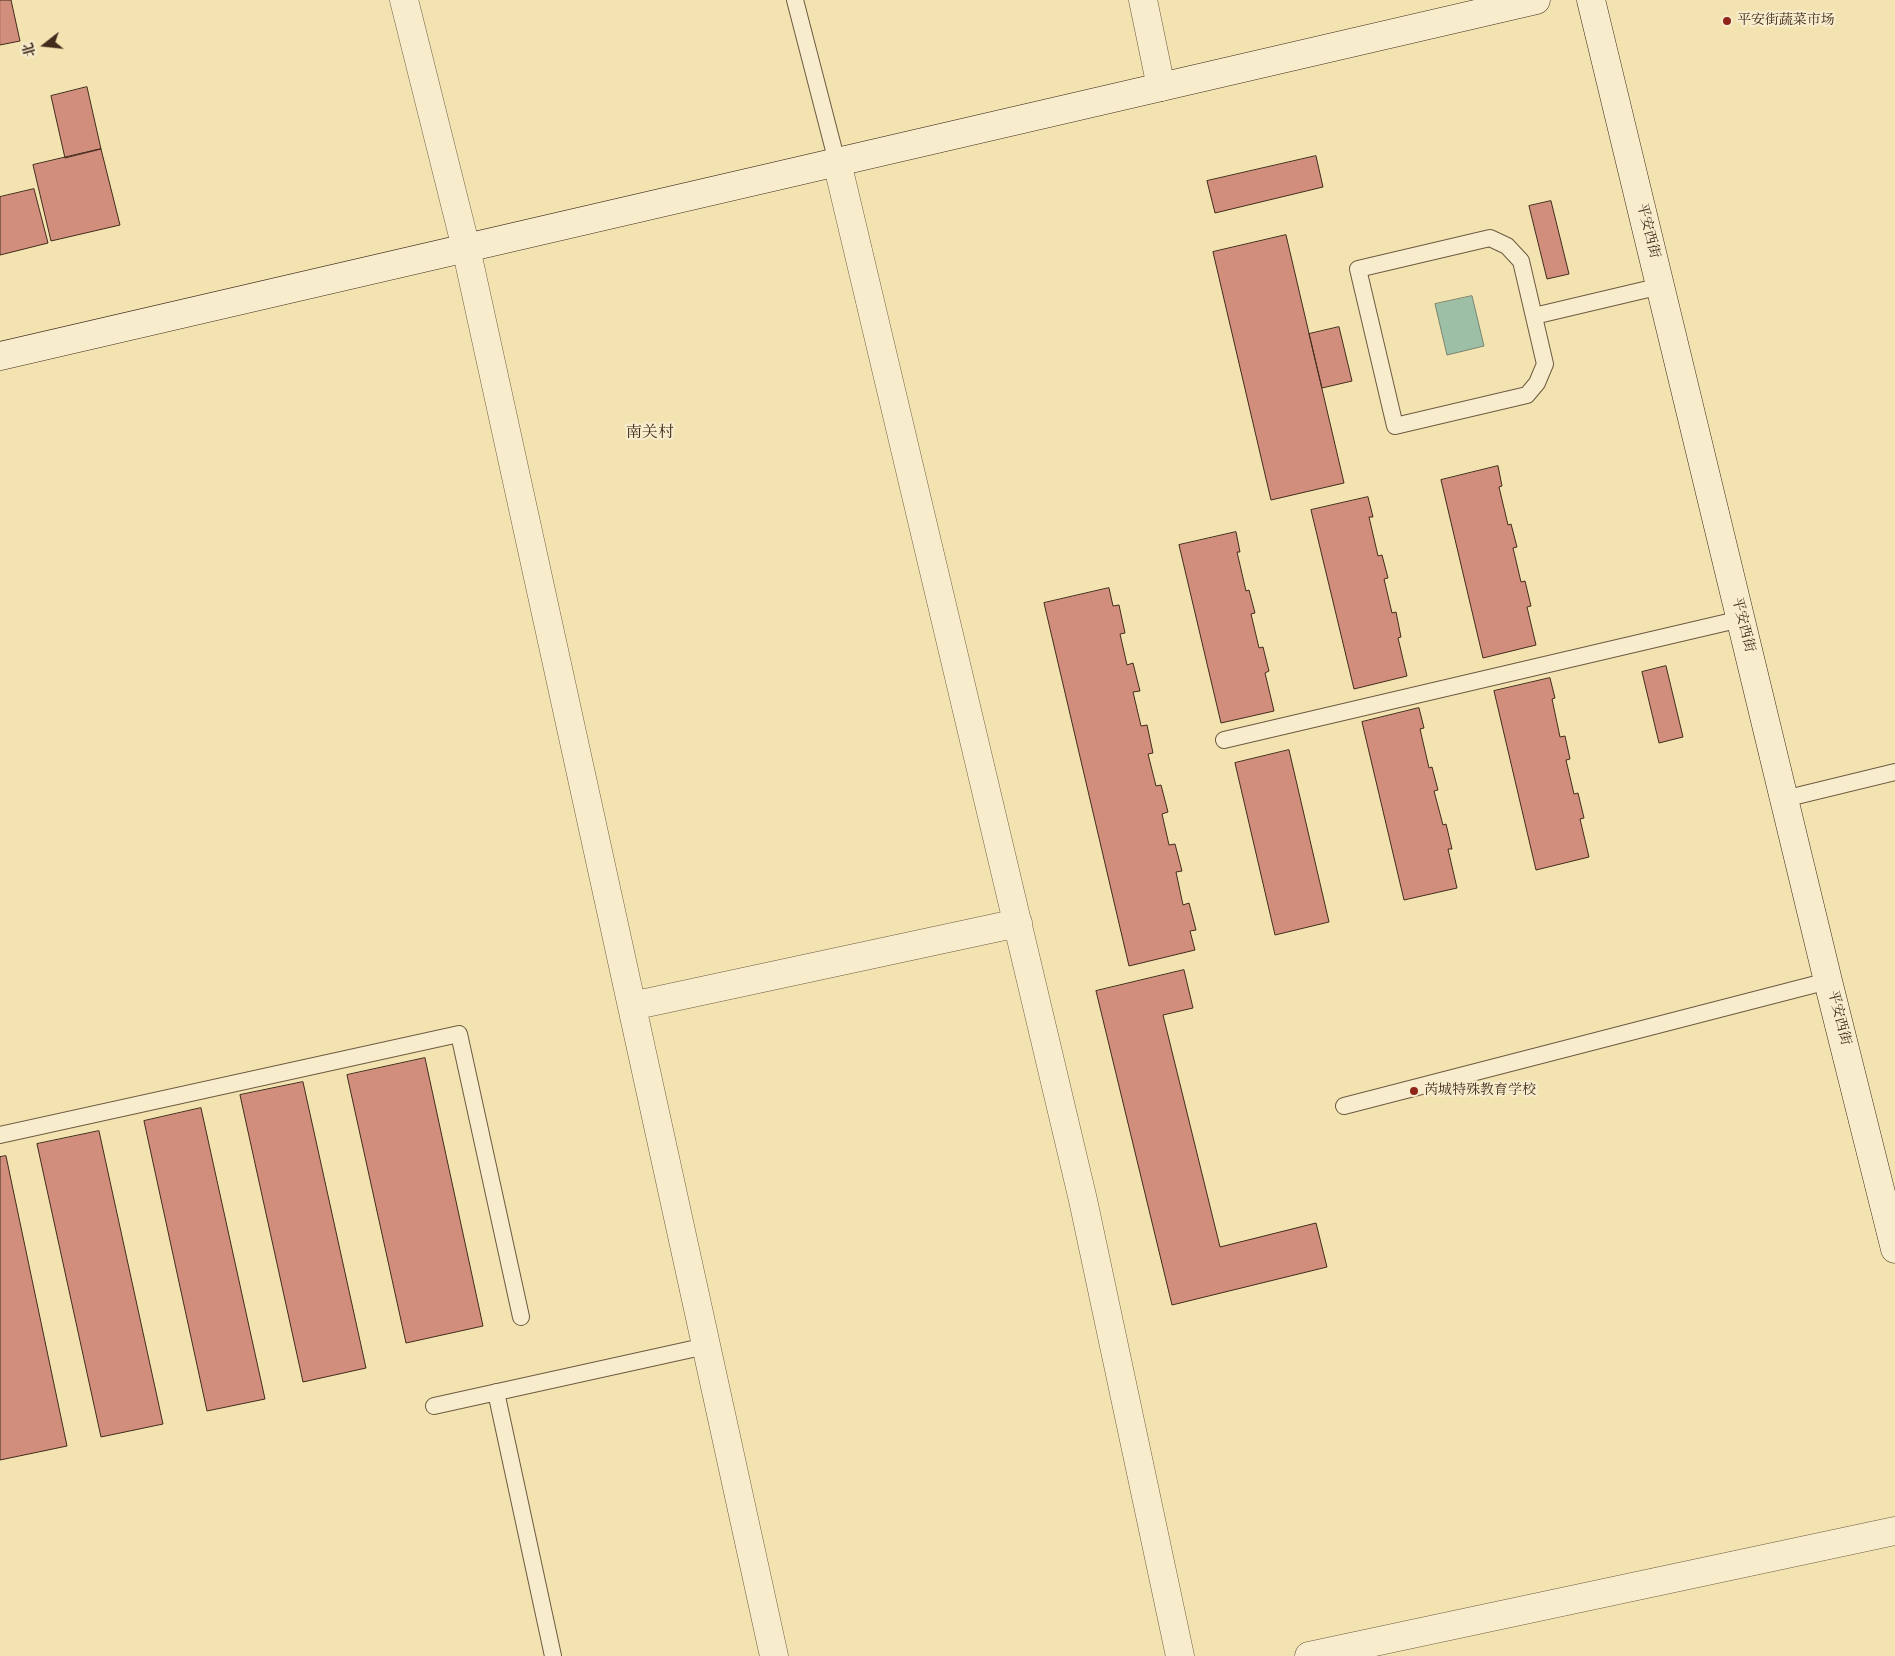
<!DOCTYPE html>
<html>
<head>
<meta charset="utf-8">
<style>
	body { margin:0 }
	#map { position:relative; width:1895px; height:1656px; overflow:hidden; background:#f3e3b1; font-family:Vollkorn,"Noto Serif SC",serif }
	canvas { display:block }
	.north { position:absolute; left:20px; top:20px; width:50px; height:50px; -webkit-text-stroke:4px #f7edcc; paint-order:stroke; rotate:254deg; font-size:14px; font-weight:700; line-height:20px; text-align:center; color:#422b1d }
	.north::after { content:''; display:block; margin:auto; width:18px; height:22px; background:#422b1d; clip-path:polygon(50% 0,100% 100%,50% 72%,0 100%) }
</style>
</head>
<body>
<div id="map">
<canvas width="1895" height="1656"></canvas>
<div class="north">北</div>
</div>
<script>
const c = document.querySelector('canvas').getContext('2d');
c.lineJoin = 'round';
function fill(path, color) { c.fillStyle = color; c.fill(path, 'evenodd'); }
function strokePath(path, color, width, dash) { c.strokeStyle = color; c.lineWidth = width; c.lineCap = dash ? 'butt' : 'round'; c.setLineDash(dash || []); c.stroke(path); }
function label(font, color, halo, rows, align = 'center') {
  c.font = font + ' Vollkorn,"Noto Serif SC",serif'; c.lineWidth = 4.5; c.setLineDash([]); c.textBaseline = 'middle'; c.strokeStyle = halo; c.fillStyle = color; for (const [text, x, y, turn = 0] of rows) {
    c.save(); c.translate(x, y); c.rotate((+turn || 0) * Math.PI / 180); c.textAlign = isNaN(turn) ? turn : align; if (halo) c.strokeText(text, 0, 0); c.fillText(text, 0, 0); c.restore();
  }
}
const water = new Path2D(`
	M1472,296L1484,346L1447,355L1435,304Z`);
const building = new Path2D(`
	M0,0H11L20,41L0,45Z
	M87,87L101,149L65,158L51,96Z
	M101,149L120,225L51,241L33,165Z
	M1316,156L1323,187L1215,213L1207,181Z
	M34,189L48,243L0,255V197Z
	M1551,201L1569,274L1547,279L1529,206Z
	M1286,235L1344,483L1271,500L1213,252Z
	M1339,327L1352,381L1322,388L1309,334Z
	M1498,466L1502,486L1499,487L1508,525L1511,524L1517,547L1513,548L1521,582L1525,581L1531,606L1527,607L1536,645L1483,658L1441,480Z
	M1368,497L1373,517H1369L1378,556L1382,555L1388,578L1384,579L1392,613L1396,612L1401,637L1398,638L1407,676L1354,689L1311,510Z
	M1236,532L1240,552H1237L1246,591L1249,590L1255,613L1251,614L1259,648L1263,647L1269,671L1265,673L1274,711L1221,723L1179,545Z
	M1109,588L1113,606L1119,605L1125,633L1120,634L1127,665L1133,663L1140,691L1133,692L1141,726L1147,725L1153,753L1148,754L1156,786L1161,785L1168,812L1162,814L1169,845L1175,844L1182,871L1176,872L1183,905L1189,903L1196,930L1190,931L1195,950L1129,966L1044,603Z
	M1666,666L1683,737L1659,743L1642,672Z
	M1550,678L1555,698L1552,699L1560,737L1565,736L1570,759L1566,760L1574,794L1578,793L1584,818L1580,819L1589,857L1536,870L1494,691Z
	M1419,708L1424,728L1420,729L1429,768L1432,767L1438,790L1434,791L1443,825L1446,824L1452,849H1448L1457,888L1404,900L1362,722Z
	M1289,750L1329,922L1275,935L1235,763Z
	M1184,970L1193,1008L1163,1015L1220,1247L1316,1223L1327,1267L1172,1305L1096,991Z
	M425,1058L483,1326L406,1343L347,1075Z
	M303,1082L366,1368L303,1382L240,1095Z
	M201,1108L265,1399L207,1411L144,1121Z
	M99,1131L163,1424L101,1437L37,1144Z
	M6,1156L67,1446L0,1460V1157Z`);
const lane = new Path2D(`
	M795,0L837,162
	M1490,238L1507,246L1521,261L1545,364L1537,383L1527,395L1395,426L1358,269Z
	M1534,316L1661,286
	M1224,740L1741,619
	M1784,799L1895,772
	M1344,1106L1828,981
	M0,1135L459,1034L521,1317
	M496,1392L553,1656
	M434,1406L706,1346`);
const street = new Path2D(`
	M404,0L466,248L774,1656
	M1143,0L1161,87
	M837,162L1083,1200L1180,1656
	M632,1006L1018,923
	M1309,1656L1895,1531`);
const secondary = new Path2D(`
	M1591,0L1828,981L1895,1249
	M0,356L1536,0`);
const markers = [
	[1727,21,5,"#8f2418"],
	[1414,1091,5,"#8f2418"]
];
const poiNames = [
	["平安街蔬菜市场",1737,21],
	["芮城特殊教育学校",1424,1091]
];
const streetNames = [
	["平安西街",1647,231,76],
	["平安西街",1742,625,76],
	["平安西街",1838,1018,76]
];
const quarterNames = [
	["南关村",650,434]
];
fill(water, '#9dbfa6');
strokePath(water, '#79846f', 1);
fill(building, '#d18e7c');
strokePath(building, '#422b1d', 1);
strokePath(lane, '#6e5942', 18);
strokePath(street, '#6e5942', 29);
strokePath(secondary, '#422b1d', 29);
strokePath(lane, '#f7edcc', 16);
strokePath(street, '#f7edcc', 28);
strokePath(secondary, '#f7edcc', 28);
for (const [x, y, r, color] of markers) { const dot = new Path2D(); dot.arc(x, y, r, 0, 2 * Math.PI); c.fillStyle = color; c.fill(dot); strokePath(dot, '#f7edcc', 2); }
label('14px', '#422b1d', '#f7edcc', poiNames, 'left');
label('14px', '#422b1d', '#f7edcc', streetNames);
label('16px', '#422b1d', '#f7edcc', quarterNames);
</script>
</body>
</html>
